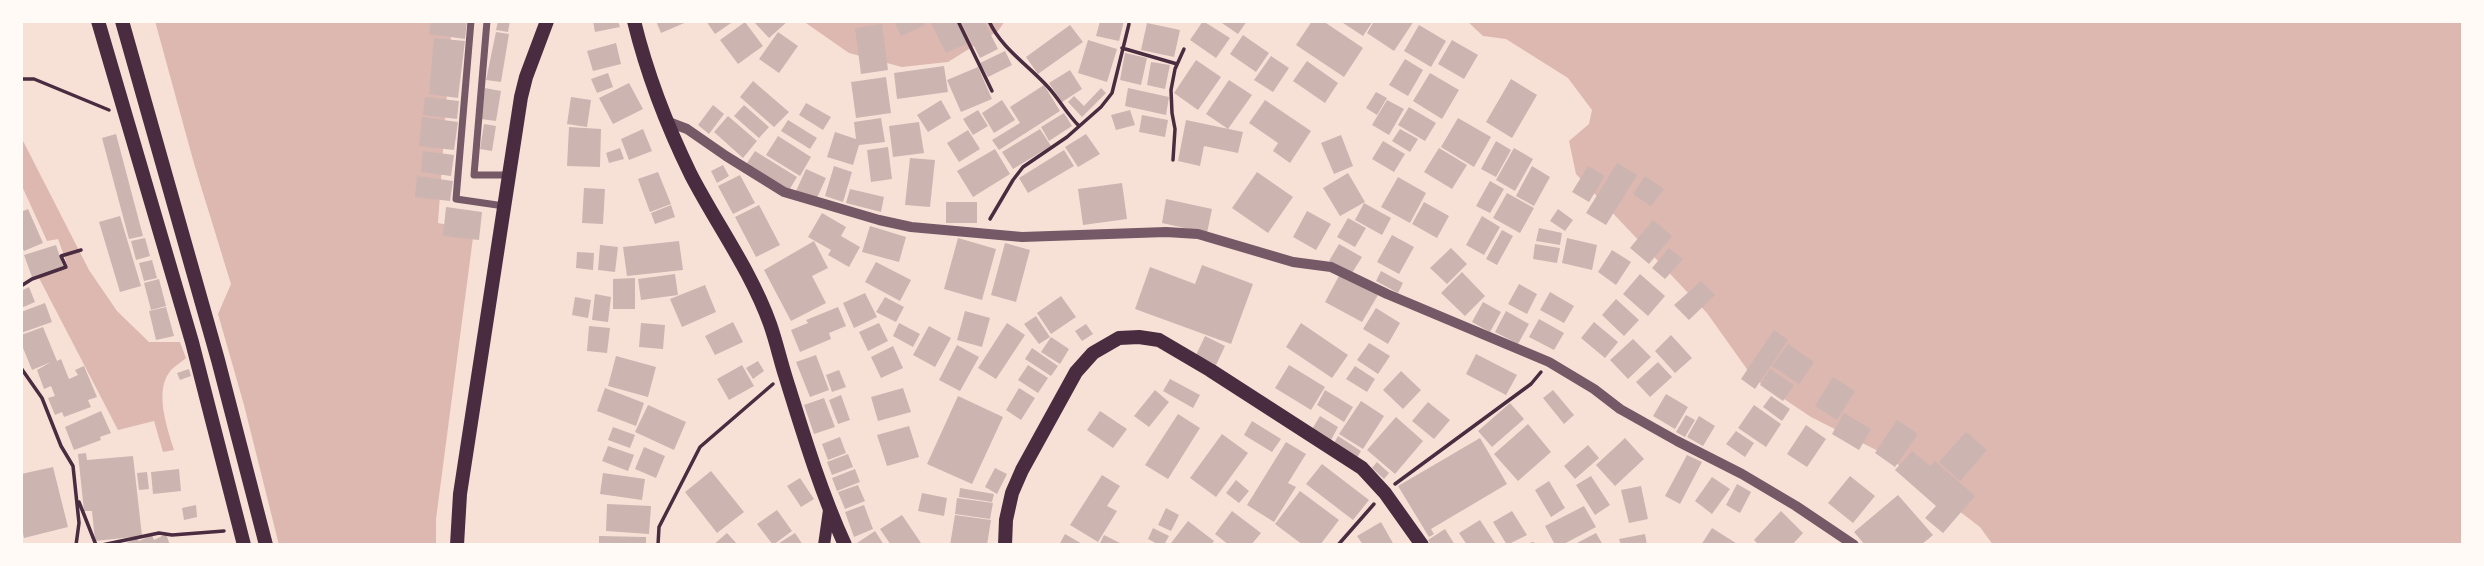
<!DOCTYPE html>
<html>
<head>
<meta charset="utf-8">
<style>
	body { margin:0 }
	#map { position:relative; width:2484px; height:566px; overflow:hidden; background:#f7e1d7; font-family:Arial,sans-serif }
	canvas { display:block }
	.frame { position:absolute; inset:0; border:23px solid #fffaf5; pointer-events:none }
</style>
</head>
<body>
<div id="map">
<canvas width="2484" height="566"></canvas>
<div class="frame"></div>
</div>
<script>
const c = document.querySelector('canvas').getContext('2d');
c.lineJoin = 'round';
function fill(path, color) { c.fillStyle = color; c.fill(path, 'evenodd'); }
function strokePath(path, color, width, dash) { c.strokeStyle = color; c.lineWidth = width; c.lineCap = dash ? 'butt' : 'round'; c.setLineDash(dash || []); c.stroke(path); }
const water = new Path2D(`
	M150,21H452L438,223L474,230L436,519V545H279L244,405L218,314L231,284Z
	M803,21H1005L998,31L948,62L902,67L849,53Z
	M1467,21H2463V545H1993L1980,527L1884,454L1811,417L1754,379L1707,313L1576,174L1569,141L1589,124L1592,110L1568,78L1506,39L1483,36Z
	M21,137L89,270L117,311L149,342H180L186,358C182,362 176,365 172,369C153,389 167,427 174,450L163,452L154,421L118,430L39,278L68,267L58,239L47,241L21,184Z`);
const pier = new Path2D(`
	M146,21H155L225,277L153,46Z`);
const building = new Path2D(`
	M431,21H467L465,39L429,34Z
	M498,21H510L508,32L496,30Z
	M593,21H618L620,27L595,32Z
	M656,21H689L661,33Z
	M706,21H734L715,34Z
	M753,21H788L769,38Z
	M894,21H923L925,25L901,36Z
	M930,21H957L968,43L946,53Z
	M961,21H984L998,49L980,58Z
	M1100,21H1124L1119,41L1096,36Z
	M1203,21L1230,38L1216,58L1190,40Z
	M1219,21H1247L1238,34Z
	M1312,21H1323L1363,48L1344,77L1296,45Z
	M1340,21H1373L1363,36Z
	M1374,21H1414L1394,51L1367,33Z
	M745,22L763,46L738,64L720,40Z
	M1147,23L1180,30L1174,57L1141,50Z
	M882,24L888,70L861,74L855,28Z
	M1070,25L1083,42L1038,74L1026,57Z
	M1419,25L1446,41L1431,67L1404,51Z
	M496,32L509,34L501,82L486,80Z
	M778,32L798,46L779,73L759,59Z
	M1243,35L1269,53L1256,72L1230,54Z
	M434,38L465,41L458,98L429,94Z
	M1088,40L1117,49L1107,82L1078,73Z
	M1452,40L1478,55L1464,79L1438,64Z
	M616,43L621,64L593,71L587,51Z
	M1005,51L1012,65L988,77L980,63Z
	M1125,53L1147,58L1141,85L1120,80Z
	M1271,56L1289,68L1273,92L1254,80Z
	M1405,59L1423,70L1408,96L1389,85Z
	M1196,60L1221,77L1198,110L1174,93Z
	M1307,61L1338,83L1325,103L1293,81Z
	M1151,62L1170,65L1165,89L1147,85Z
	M944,66L948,92L897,99L894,73Z
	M978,67L992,99L961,112L947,80Z
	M1070,70L1082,89L1062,102L1049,83Z
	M608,73L613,87L597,93L591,79Z
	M1430,73L1459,90L1442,119L1413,101Z
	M886,77L891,113L856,118L851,82Z
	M1511,79L1537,95L1512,138L1486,122Z
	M1229,80L1252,95L1228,129L1206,114Z
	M753,81L789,112L774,127L740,97Z
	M629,83L643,109L613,124L599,98Z
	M1044,85L1060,111L999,150L992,140L1020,123L1010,107Z
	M485,88L501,91L496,121L481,119Z
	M1101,88L1106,93L1082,117L1068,102L1074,96L1084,106Z
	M1128,88L1169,97L1166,115L1125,106Z
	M1376,92L1387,98L1377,115L1366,108Z
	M425,97L459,101L457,119L423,115Z
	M571,97L591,100L587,127L567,124Z
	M941,100L951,118L928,132L917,115Z
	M1002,100L1015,120L994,133L982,113Z
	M1265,100L1311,131L1290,163L1273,151L1278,143L1249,123Z
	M1387,100L1404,109L1389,135L1372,125Z
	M806,103L831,117L823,130L799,115Z
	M713,105L724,114L709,134L698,125Z
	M744,105L769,127L759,138L734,116Z
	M1409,107L1436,123L1425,141L1398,125Z
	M978,110L988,126L973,135L963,119Z
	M1130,110L1135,125L1116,130L1111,115Z
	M1064,113L1072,126L1049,141L1041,127Z
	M1142,115L1168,120L1165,137L1139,132Z
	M728,116L757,141L743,158L714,132Z
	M422,117L458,122L454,150L419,146Z
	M881,118L885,142L859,145L853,165L827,157L835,132L856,139L854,122Z
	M1458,118L1491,137L1474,167L1441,147Z
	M788,120L817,138L810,149L781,131Z
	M1186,120L1243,132L1238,153L1204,146L1200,166L1178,161Z
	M919,122L924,153L893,157L889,126Z
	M484,124L496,126L492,151L480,149Z
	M569,127L601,129L600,167L567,166Z
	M643,129L652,151L629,160L621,139Z
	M1040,129L1051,146L1013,169L1002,152Z
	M1400,129L1418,139L1410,152L1392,141Z
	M968,130L980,149L959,162L947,143Z
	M116,134L143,236L129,239L102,138Z
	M1086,134L1100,154L1078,167L1065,147Z
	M1341,135L1353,166L1334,174L1321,143Z
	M778,136L811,157L800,176L766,155Z
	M1383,141L1405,154L1394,172L1372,159Z
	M1496,141L1511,150L1496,177L1481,169Z
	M888,147L892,179L871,182L867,150Z
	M620,148L624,159L609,163L606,153Z
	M1439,148L1467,165L1452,189L1424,172Z
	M1514,148L1533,159L1515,191L1496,180Z
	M995,149L1010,174L973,197L957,171Z
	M1064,150L1074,166L1028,193L1019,178Z
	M423,151L454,155L451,176L421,172Z
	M755,151L797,177L788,192L745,166Z
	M910,158L935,160L930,207L905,205Z
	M1617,163L1637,175L1606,225L1586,213Z
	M723,165L729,176L717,183L711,171Z
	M834,166L852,172L843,202L825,196Z
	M1532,166L1550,177L1534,206L1516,196Z
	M1588,166L1605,176L1589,202L1572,192Z
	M806,169L826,178L816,200L796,191Z
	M658,172L671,204L650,212L638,179Z
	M1257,172L1293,197L1268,233L1232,208Z
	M1348,173L1365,202L1340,216L1323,188Z
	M740,175L755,203L733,214L718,186Z
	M417,176L453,181L450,201L415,197Z
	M1645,176L1664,189L1651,206L1633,194Z
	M1398,177L1426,193L1410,223L1381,207Z
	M1490,181L1504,189L1490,213L1476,206Z
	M1122,183L1127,219L1083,225L1078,189Z
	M584,188L605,189L603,224L582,223Z
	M850,189L884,197L881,212L846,203Z
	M1507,193L1534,208L1520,233L1493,218Z
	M1166,199L1212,209L1207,233L1162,223Z
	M946,202H977V223H946Z
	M1424,202L1449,216L1437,238L1412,224Z
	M1364,203L1391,218L1382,235L1355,220Z
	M671,205L675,217L655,224L651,213Z
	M759,205L780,245L756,257L735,217Z
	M446,207L482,212L479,240L443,236Z
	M28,209L43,243L24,251L21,245V212Z
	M1558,209L1573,220L1565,231L1550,221Z
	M1307,211L1331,224L1316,250L1293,237Z
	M822,213L846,227L841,236L860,247L849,267L828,255L831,250L808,237Z
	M120,216L141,286L120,292L99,222Z
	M1482,216L1500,227L1484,255L1466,245Z
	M1348,218L1366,228L1355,247L1337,237Z
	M1653,220L1672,236L1649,264L1630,248Z
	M870,226L906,237L899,262L862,252Z
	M1539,228L1562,233L1560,245L1536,241Z
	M1502,230L1513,236L1497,265L1486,259Z
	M1392,235L1414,247L1399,274L1377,262Z
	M145,238L150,256L136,260L131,241Z
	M958,238L996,249L982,300L944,289Z
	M1567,238L1597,245L1592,270L1562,263Z
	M679,241L683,270L627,276L623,247Z
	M814,241L828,268L812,276L826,303L791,321L764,270Z
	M1005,243L1030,250L1016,302L991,295Z
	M1339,244L1362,257L1352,273L1329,261Z
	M1535,244L1560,248L1557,263L1533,259Z
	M56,245L63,266L32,277L24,255Z
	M600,245L618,247L615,272L598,270Z
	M1451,248L1467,264L1447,284L1430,268Z
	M1669,248L1683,259L1665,279L1652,268Z
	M1612,250L1631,262L1616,285L1598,272Z
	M577,252L594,253L593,270L576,268Z
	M152,260L157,278L144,281L139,263Z
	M876,262L911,280L900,301L865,282Z
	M1202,265L1253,284L1231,344L1135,309L1150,267L1195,284Z
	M1381,271L1403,283L1398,293L1376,281Z
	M1462,272L1485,296L1465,316L1441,293Z
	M675,274L678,295L641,300L638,279Z
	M1340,274L1378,295L1362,322L1325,302Z
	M1640,274L1665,296L1648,316L1623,294Z
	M635,278V309H613V279Z
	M159,279L166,306L151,310L144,283Z
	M1701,281L1715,295L1689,320L1674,305Z
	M1519,284L1537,294L1527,314L1508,304Z
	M705,285L716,312L682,327L670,299Z
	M29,287L35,302L21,308V291Z
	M1550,292L1574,306L1564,323L1540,310Z
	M865,293L877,317L854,328L843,303Z
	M595,294L611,297L608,322L592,320Z
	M1061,296L1076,317L1051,334L1037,313Z
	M575,297L591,300L588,318L572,315Z
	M885,297L904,307L896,322L876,312Z
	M1616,299L1639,320L1624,336L1602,315Z
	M1483,302L1501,312L1490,332L1472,322Z
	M45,303L52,322L21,333V312Z
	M166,307L174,336L156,340L149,311Z
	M838,307L846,326L829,333L831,339L800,352L791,330L808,323L806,320Z
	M1376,308L1400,323L1388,344L1363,329Z
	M965,311L990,318L982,347L957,340Z
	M1506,311L1529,324L1518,344L1495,332Z
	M1036,316L1050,337L1039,344L1024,324Z
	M1539,319L1564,333L1554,350L1529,337Z
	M733,322L743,342L715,355L705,336Z
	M1594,322L1618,342L1605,358L1581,338Z
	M641,323L665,325L663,349L639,347Z
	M879,323L888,341L868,351L859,332Z
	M899,323L920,334L913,347L893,336Z
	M1007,323L1025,335L996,379L978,368Z
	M1301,323L1348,355L1332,378L1286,347Z
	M1086,324L1093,334L1082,341L1075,331Z
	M589,326L610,328L607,353L587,351Z
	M929,326L951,338L935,367L913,355Z
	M43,327L57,361L61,359L69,379L78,375L75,370L84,366L97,397L88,400L91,407L64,417L62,412L55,415L48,398L55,396L51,386L44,389L37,370L51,362L32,370L21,343V335Z
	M1774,330L1788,340L1755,389L1741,379Z
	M1671,335L1692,358L1675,373L1655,351Z
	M1205,336L1225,346L1216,365L1196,355Z
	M1051,337L1069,349L1060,364L1041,352Z
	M1633,339L1651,357L1628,379L1610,360Z
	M1369,343L1390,356L1378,374L1357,360Z
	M1788,344L1814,362L1799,384L1772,366Z
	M957,345L979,357L960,391L939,380Z
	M893,346L903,368L881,378L871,357Z
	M1032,348L1058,366L1051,376L1025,359Z
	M1476,354L1517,375L1506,395L1466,374Z
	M816,355L829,390L810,397L796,362Z
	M616,356L656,367L648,397L608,386Z
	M758,361L764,371L753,379L746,368Z
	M1658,362L1672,377L1650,397L1636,382Z
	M742,365L754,386L729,400L717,379Z
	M1028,365L1048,378L1038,393L1018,380Z
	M1289,365L1325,387L1311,410L1275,388Z
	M1355,366L1375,379L1367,392L1346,379Z
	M189,369L191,376L180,380L177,373Z
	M1770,369L1794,385L1783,401L1760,385Z
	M839,370L846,387L832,392L826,375Z
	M1401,371L1421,390L1403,409L1383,390Z
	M1833,377L1855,391L1837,420L1815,406Z
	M1170,379L1200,395L1193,408L1163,391Z
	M605,388L644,403L636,426L597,411Z
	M903,388L911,412L878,421L871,397Z
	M1019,388L1035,398L1021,420L1006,410Z
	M1155,390L1169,402L1149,427L1134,416Z
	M1325,390L1353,407L1344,422L1317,405Z
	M1553,390L1574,415L1564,424L1543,398Z
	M1666,394L1688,407L1675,429L1653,416Z
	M841,395L850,420L838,424L829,400Z
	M958,396L1003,417L972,484L927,464Z
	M1771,396L1790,409L1782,421L1763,407Z
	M824,398L835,427L814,434L804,405Z
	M1361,401L1384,416L1363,449L1339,434Z
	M1428,402L1450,420L1434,439L1412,421Z
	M1510,403L1524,419L1492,447L1478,431Z
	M648,405L686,422L674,450L635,432Z
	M1754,405L1781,424L1766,447L1738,428Z
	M101,411L111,433L100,437L101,440L74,450L65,427Z
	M1100,411L1127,429L1113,448L1087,430Z
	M1844,413L1871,429L1859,450L1832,434Z
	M1178,414L1200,428L1168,479L1145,465Z
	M1686,415L1695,420L1685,437L1676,432Z
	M1320,416L1338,427L1330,442L1311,431Z
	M1699,416L1715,426L1703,446L1687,437Z
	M1396,417L1423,441L1395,474L1367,450Z
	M1897,420L1918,434L1895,467L1875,453Z
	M1252,421L1281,439L1272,452L1244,435Z
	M1528,424L1551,452L1518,481L1494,454Z
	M1806,425L1826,439L1807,467L1787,454Z
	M909,426L919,457L887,466L877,435Z
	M613,427L635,435L630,448L608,440Z
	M1736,431L1754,443L1745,457L1726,444Z
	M1966,432L1987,450L1960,481L1939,462Z
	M1222,434L1248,453L1216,497L1190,478Z
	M1338,436L1361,451L1356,459L1333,445Z
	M840,437L846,453L828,460L822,444Z
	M1480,438L1507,484L1431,529L1434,534L1429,537L1398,486Z
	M1625,438L1644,459L1615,486L1596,465Z
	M1286,442L1306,454L1288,483L1296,487L1274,522L1247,505Z
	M1588,445L1599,458L1575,479L1564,466Z
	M608,446L634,455L628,471L602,461Z
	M644,447L665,456L656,478L635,469Z
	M1912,451L1930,466L1935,461L1975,496L1943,533L1925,518L1936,506L1895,470Z
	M86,453L87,460L133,456L142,536L95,541L92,511H84L78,454Z
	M848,454L853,467L832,475L827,462Z
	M1687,455L1702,462L1680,504L1665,496Z
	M1377,462L1389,473L1384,479L1372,468Z
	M1322,464L1369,500L1353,520L1306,484Z
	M53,467L68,527L24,538L21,525V474Z
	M995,468L1007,474L997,494L985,487Z
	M179,469L181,491L153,494L151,472Z
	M855,469L860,482L837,491L832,478Z
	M711,471L744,512L717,533L685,492Z
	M147,472L149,489L139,490L137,473Z
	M603,473L645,479L642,500L600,494Z
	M1102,475L1120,486L1107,506L1117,511L1098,542L1070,525Z
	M1591,476L1610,505L1595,515L1576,485Z
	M1850,476L1875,496L1853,523L1828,503Z
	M1712,477L1730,489L1712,514L1695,501Z
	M800,478L814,499L801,507L787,486Z
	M1236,480L1249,491L1239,503L1226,493Z
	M1549,481L1565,508L1551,517L1535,490Z
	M1737,484L1751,492L1740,513L1726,505Z
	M858,485L865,501L845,509L838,492Z
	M1641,486L1648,519L1629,523L1621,490Z
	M960,488L994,494L992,502L959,497Z
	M1300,491L1339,520L1320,545H1303L1275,524Z
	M922,493L947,498L944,516L918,511Z
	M1898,495L1933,535L1921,545H1865L1854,532Z
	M957,498L993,503L990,519L955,514Z
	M607,504L651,506L649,534L606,531Z
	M196,505L197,517L184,520L182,508Z
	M864,505L873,529L854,537L845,512Z
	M1584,506L1596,527L1562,545H1555L1545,526Z
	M1166,508L1179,515L1171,531L1158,525Z
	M777,510L792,531L773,545L757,524Z
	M1232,511L1261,533L1251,545H1229L1215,534Z
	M1512,511L1527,535L1507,545L1493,522Z
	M1781,511L1803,533L1792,545H1759L1754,540Z
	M902,515L921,543L918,545H891L880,529Z
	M955,515L991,520L987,545H950Z
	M1480,520L1495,543L1467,545L1459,533Z
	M1188,521L1214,541L1211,545H1173L1171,543Z
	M1381,522L1394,545H1363L1357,536Z
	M1153,528L1169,536L1164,545H1159L1148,539Z
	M1712,528L1739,545H1701Z
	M1445,529L1455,545H1431L1428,540Z
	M875,531L884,545H858L857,543Z
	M727,533L738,545H713Z
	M795,533L803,545H776Z
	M1596,533L1603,545H1579L1577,543Z
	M166,534L170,545H122L137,538L139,541L152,535L154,540Z
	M1065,534L1084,545H1059Z
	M1645,534L1647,545H1621L1619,539Z
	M1104,535L1124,545H1099Z
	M599,536L646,537V545H599Z`);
const path = new Path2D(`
	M958,21L992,91
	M989,21C1001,48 1028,65 1048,87C1059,99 1067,114 1079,126
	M1122,48L1177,64
	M21,79H34L109,110
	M1173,160L1175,129L1172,113L1171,90L1175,69L1184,49
	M990,219L1013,180L1023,167L1067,137L1101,107L1112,93L1129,24
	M21,286L32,279L66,267L61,256L81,250
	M21,368L42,398L61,446L73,466L79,523L76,545
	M1395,484L1531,384L1541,372
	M79,502L96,545
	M102,545L159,533L172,535L224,531
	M658,545L659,527L700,447L773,384
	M1338,545L1374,504`);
const service = new Path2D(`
	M1531,545H1534`);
const minor = new Path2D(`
	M471,21L456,199L504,206
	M487,21L474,175H509`);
const tertiary = new Path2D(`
	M666,121L687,129L726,156L784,192L879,220L911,227L1022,237L1166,232L1198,234L1293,262L1331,267L1387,294L1549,362L1594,389L1620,409L1677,441L1742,474L1796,506L1854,545`);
const secondary = new Path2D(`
	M824,545L829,510`);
const primary = new Path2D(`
	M98,21L192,342L244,545
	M122,21L218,360L266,545
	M634,21C647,74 667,126 691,175C717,225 751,271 770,324C776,341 780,359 785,375C803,433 820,490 845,545
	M457,545L460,494L521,97L526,77L547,21
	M1005,545L1006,520L1012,493L1022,470L1076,372L1093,353L1119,338L1139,337L1159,340L1210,370L1362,468L1385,493L1422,545`);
fill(water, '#dcb8b0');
fill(pier, '#f7e1d7');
fill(building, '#ccb4b1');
strokePath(path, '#4a2c40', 3.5);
strokePath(service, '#755966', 4.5);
strokePath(minor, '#755966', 7);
strokePath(tertiary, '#755966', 10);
strokePath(secondary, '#4a2c40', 12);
strokePath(primary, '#4a2c40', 14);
</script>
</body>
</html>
